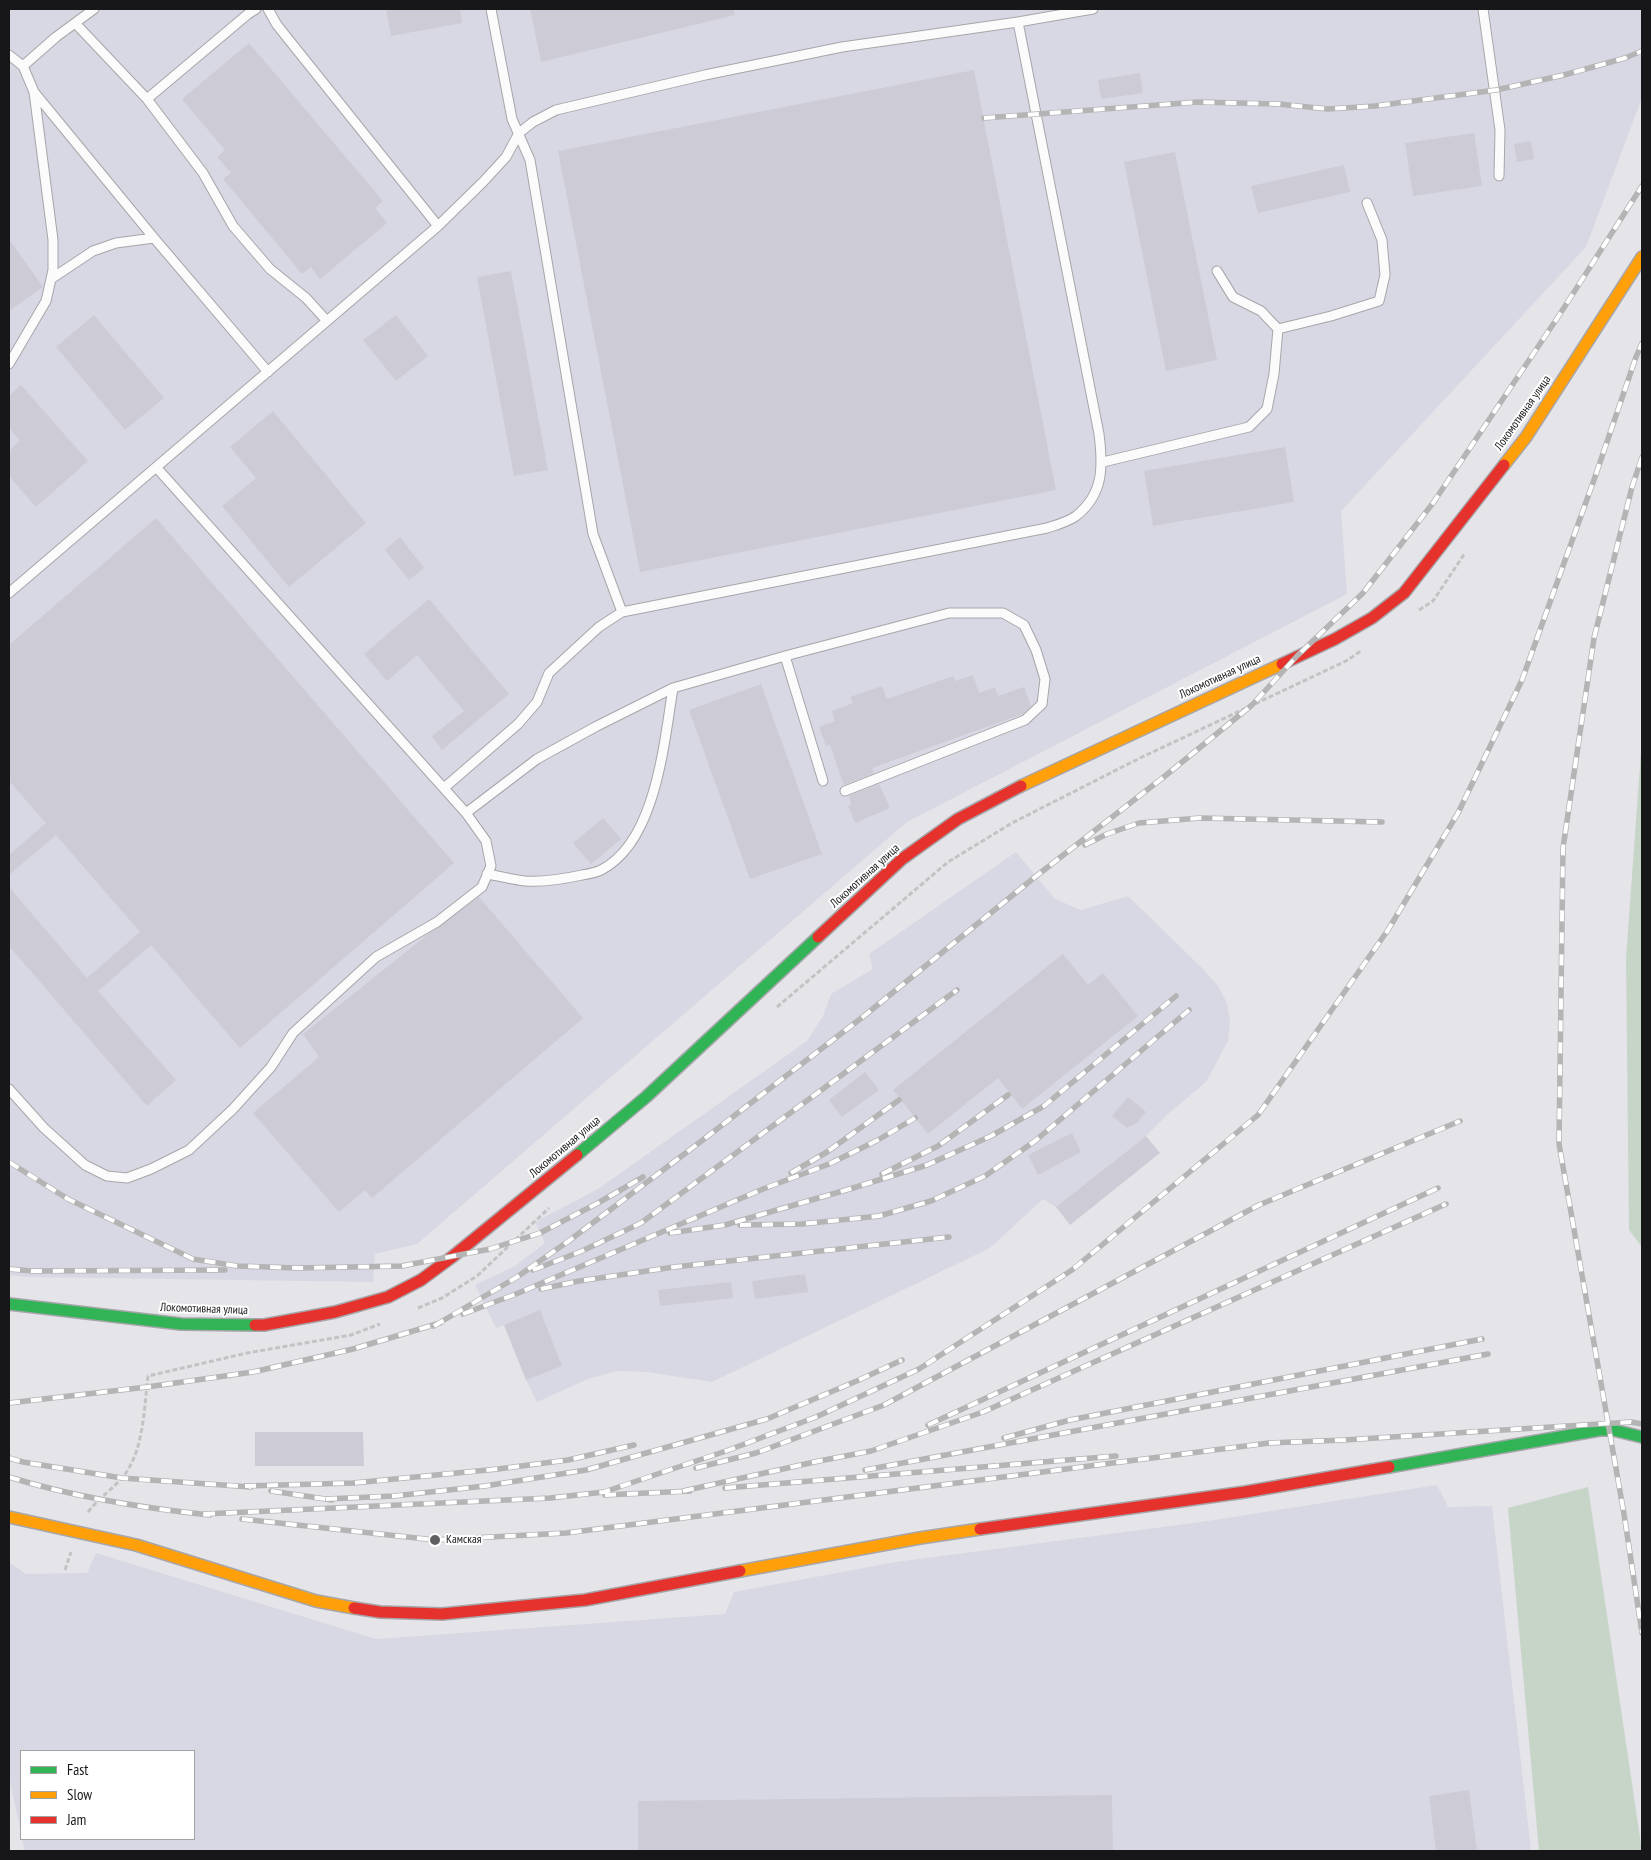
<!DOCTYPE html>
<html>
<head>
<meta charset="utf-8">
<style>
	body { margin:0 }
	#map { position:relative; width:1651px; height:1860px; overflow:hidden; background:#e4e4e9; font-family:"PT Sans Narrow",sans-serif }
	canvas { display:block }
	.frame { position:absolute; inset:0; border:10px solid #17171a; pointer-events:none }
	.legend { position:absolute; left:20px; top:1750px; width:175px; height:90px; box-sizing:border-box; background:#fff; border:1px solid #a2a2a3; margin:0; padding:6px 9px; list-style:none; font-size:15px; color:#17171a }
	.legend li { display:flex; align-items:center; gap:10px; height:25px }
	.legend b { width:25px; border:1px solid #a2a2a3 }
</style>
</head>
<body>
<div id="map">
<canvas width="1651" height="1860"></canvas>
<div class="frame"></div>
<ul class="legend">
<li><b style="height:6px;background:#30b455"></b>Fast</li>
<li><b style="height:6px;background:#ff9f0a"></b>Slow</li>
<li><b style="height:6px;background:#e5322d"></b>Jam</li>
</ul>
</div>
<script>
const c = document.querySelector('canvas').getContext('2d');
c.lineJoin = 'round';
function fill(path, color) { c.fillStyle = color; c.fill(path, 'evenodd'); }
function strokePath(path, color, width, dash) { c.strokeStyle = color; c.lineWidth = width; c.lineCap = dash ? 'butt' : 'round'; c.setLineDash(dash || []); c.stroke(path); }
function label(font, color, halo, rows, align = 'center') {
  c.font = font + ' "PT Sans Narrow",sans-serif'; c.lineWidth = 4; c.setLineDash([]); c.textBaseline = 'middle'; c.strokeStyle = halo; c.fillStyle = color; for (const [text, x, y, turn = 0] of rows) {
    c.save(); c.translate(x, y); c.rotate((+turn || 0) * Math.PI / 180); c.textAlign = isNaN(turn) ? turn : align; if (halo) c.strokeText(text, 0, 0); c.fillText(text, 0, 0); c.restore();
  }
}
const built = new Path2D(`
	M9,9H1642V98L1586,247L1341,511L1347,594L907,822L417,1244L375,1254L373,1282L27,1277L9,1275Z
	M1016,852L1055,899L1081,910L1128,896L1201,967L1218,986L1227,1003L1230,1021L1228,1041L1206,1082L1169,1113L1146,1136L1056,1207L1043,1199L990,1248L712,1382L647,1372L617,1371L588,1379L537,1402L526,1380L504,1325L496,1328L475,1285L515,1266L545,1243L535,1222L598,1189L807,1041L823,1016L831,994L873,969L869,954Z
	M1437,1485L1448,1507L1492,1506L1531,1851H25L22,1839H194V1751H21V1833L9,1777V1562L26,1574L87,1573L96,1553L376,1639L725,1614L734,1592L896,1562L1201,1522Z`);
const green = new Path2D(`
	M1642,738V1247L1629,1230L1626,958Z
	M1588,1487L1642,1851H1539L1508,1508Z`);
const building = new Path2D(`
	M386,9H460L462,23L391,36Z
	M530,9H734L735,15L541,62Z
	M249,43L383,201L375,208L387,223L320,279L311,267L302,274L223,179L231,173L217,157L225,150L182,99Z
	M974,70L1056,490L640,572L558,151Z
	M1140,73L1143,93L1101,99L1098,80Z
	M1474,133L1482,186L1413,196L1405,143Z
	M1531,141L1534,159L1517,162L1514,144Z
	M1175,152L1217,360L1166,371L1124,162Z
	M1344,165L1350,192L1258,213L1251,186Z
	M9,239L43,287L9,311Z
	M511,271L548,470L514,476L477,277Z
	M94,315L164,398L125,430L56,347Z
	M396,315L428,356L396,381L363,340Z
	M21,385L88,461L36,507L9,476V451L20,441L9,428V396Z
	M273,411L366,523L289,587L222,506L256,478L230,447Z
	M1285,447L1294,502L1153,526L1144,471Z
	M156,518L454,863L240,1048L151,945L98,991L176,1080L147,1106L9,946V887L87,978L140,932L56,835L9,875V855L46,823L9,781V645Z
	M400,537L424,568L409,580L385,550Z
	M429,599L509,694L442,750L432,736L464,711L417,655L387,681L364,654Z
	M973,675L979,693L995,687L998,696L1024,687L1031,706L1023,714L872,768L874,773L844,785L830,745L826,746L819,727L835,721L832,711L853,703L850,697L882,686L887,699L953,676L955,681Z
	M761,684L822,854L750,879L689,710Z
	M879,784L890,808L855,823L848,806L851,804L849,796Z
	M603,818L621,839L591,864L573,843Z
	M479,897L583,1018L372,1198L365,1190L339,1212L253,1113L319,1057L303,1034L431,932Z
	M1063,954L1088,985L1103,973L1138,1016L1022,1109L998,1078L928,1134L893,1090Z
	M865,1072L879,1090L842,1117L829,1100Z
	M1128,1097L1146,1112L1137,1123L1127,1128L1112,1116Z
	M1072,1133L1081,1152L1038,1175L1028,1155Z
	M1146,1136L1160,1153L1070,1225L1056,1207Z
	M805,1274L808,1292L755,1299L752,1281Z
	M731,1282L733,1298L660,1306L658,1290Z
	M540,1310L562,1366L526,1380L504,1325Z
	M255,1432H363L364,1466H255Z
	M1469,1790L1477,1851H1436L1429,1796Z
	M1112,1795L1113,1851H638V1801Z`);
const path = new Path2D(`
	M1419,610L1433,601L1465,553
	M777,1007L948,862L1012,823L1140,758L1346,661L1361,651
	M418,1308L442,1298L477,1276L549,1208
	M88,1512C98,1499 110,1491 121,1479C144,1454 144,1408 148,1376L247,1353L351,1335L380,1324
	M65,1570L71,1552`);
const lane = new Path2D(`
	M268,9L277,25L438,226
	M491,9L512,119L530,160L593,534L622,612
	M1483,9L1500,130L1499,176
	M75,23L147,99L203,173L233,226L270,269L306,298L327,321
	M9,55L23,66L56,37L94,9
	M23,66L34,92L154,238L268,372
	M147,99L248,14L256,9
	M51,279L93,251L116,243L154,238
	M1278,329L1331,316L1379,301L1385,275L1382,240L1367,203
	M9,364L46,301L53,270V240L34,92
	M1103,462L1249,427L1267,409L1274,374L1278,329L1261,311L1233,297L1217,271
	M9,593L438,226L483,182L506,157L519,133L533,122L556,110L705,75L842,47L1018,22L1093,9
	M785,656L823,781
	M444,788L518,724L537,702L549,673L599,627L622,612L1047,528C1056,525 1068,522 1076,516C1104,494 1103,466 1099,434L1018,22
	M466,813L537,759L597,726L673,688L785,656L949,613H1003L1024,625L1036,650L1045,679L1042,704L1025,720L845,791
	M487,874C500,876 513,880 525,881C544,882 564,879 582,875C588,874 595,873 601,870C656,842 664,743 673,688
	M9,1089L44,1128L85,1165L107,1176L127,1178L151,1169L189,1150L233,1109L271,1067L293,1033L376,957L437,922L482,887L491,866L486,841L466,813L156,467`);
const fast = new Path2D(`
	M577,1155L646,1097L818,937
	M9,1304L181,1324L255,1325
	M1389,1467L1600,1430H1613L1642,1437`);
const slow = new Path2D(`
	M1504,465L1526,437L1642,257
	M1021,786L1282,664
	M9,1517L136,1545L316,1601L354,1608
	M740,1571L920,1538L980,1529`);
const jam = new Path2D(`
	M1282,664L1335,639L1372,618L1404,593L1504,465
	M818,937L902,859L958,819L1021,786
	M255,1325H264L335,1312L388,1297L421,1280L452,1257L577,1155
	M980,1529L1245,1492L1389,1467
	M354,1608L380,1612L442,1614L585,1600L740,1571`);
const rail = new Path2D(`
	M984,118L1198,102L1278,104L1328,109L1375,106L1496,90L1564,75L1625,58L1642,51
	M1642,457L1632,487L1594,638L1563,848L1559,1144L1624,1514L1642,1633
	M1085,845L1107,834L1139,823L1200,818L1382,822
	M9,1162L68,1199L193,1259L237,1266L298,1268L402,1266L490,1249L540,1233L598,1203L643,1177
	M791,1173L827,1152L899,1100
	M882,1174L938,1146L1008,1095
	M740,1225L802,1224L879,1216L931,1201L985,1176L1035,1141L1189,1010
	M670,1233L725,1225L853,1188L927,1165L991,1136L1044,1106L1176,996
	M9,1269L32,1271L225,1270
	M533,1270L582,1251L641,1223L957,990
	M541,1289L579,1281L674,1267L949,1237
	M463,1314L516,1294L763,1189L829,1164L878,1140L915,1118
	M434,1326L517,1277L570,1240L691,1149L864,1016L1035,877L1165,776L1252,705L1297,656L1363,593L1433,503L1558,317L1642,186
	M9,1403L147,1387L253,1372L353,1349L440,1323
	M928,1425L1438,1188
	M1004,1438L1070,1420L1482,1339
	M9,1458L23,1462L122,1478L251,1487
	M696,1468L756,1453L884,1405L1259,1205L1460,1121
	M865,1470L1488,1354
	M9,1477C74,1497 141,1508 210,1515
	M245,1486L353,1483L498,1469L568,1460L634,1445
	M725,1488L1116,1456
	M271,1491L332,1500
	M683,1491L819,1461L871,1451L983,1412L1446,1204
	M605,1495L690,1491
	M326,1499L394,1496L485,1486L586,1470L767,1419L859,1380L902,1360
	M204,1514L550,1498L604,1492L726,1451L816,1417L919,1369L1072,1270L1258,1115L1388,930L1458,813L1522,680L1595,477L1636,357L1642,343
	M242,1519L435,1540L566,1533L1269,1443L1344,1440L1631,1422L1642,1424`);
const markers = [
	[435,1540,6,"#5f5f62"]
];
const streetNames = [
	["Локомотивная улица",1523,413,-55],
	["Локомотивная улица",1220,677,-25],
	["Локомотивная улица",865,876,-42],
	["Локомотивная улица",565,1147,-40],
	["Локомотивная улица",204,1309,2]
];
const poiNames = [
	["Камская",446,1540]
];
fill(built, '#d8d8e4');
fill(green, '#c7d5c9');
fill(building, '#cdccd6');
strokePath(lane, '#a6a6aa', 11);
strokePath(fast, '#a6a6aa', 14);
strokePath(slow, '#a6a6aa', 14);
strokePath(jam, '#a6a6aa', 14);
strokePath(path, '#c3c3c5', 3, [5, 2.5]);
strokePath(lane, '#fbfbfc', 9);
strokePath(fast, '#30b455', 11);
strokePath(slow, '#ff9f0a', 11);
strokePath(jam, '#e5322d', 11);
strokePath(rail, '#b4b4b5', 5.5);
strokePath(rail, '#fff', 4, [11]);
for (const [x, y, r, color] of markers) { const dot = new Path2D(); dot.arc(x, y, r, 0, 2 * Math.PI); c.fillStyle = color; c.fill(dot); strokePath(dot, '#fff', 2); }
label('12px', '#17171a', '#fff', streetNames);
label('12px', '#17171a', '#fff', poiNames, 'left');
</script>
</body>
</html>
